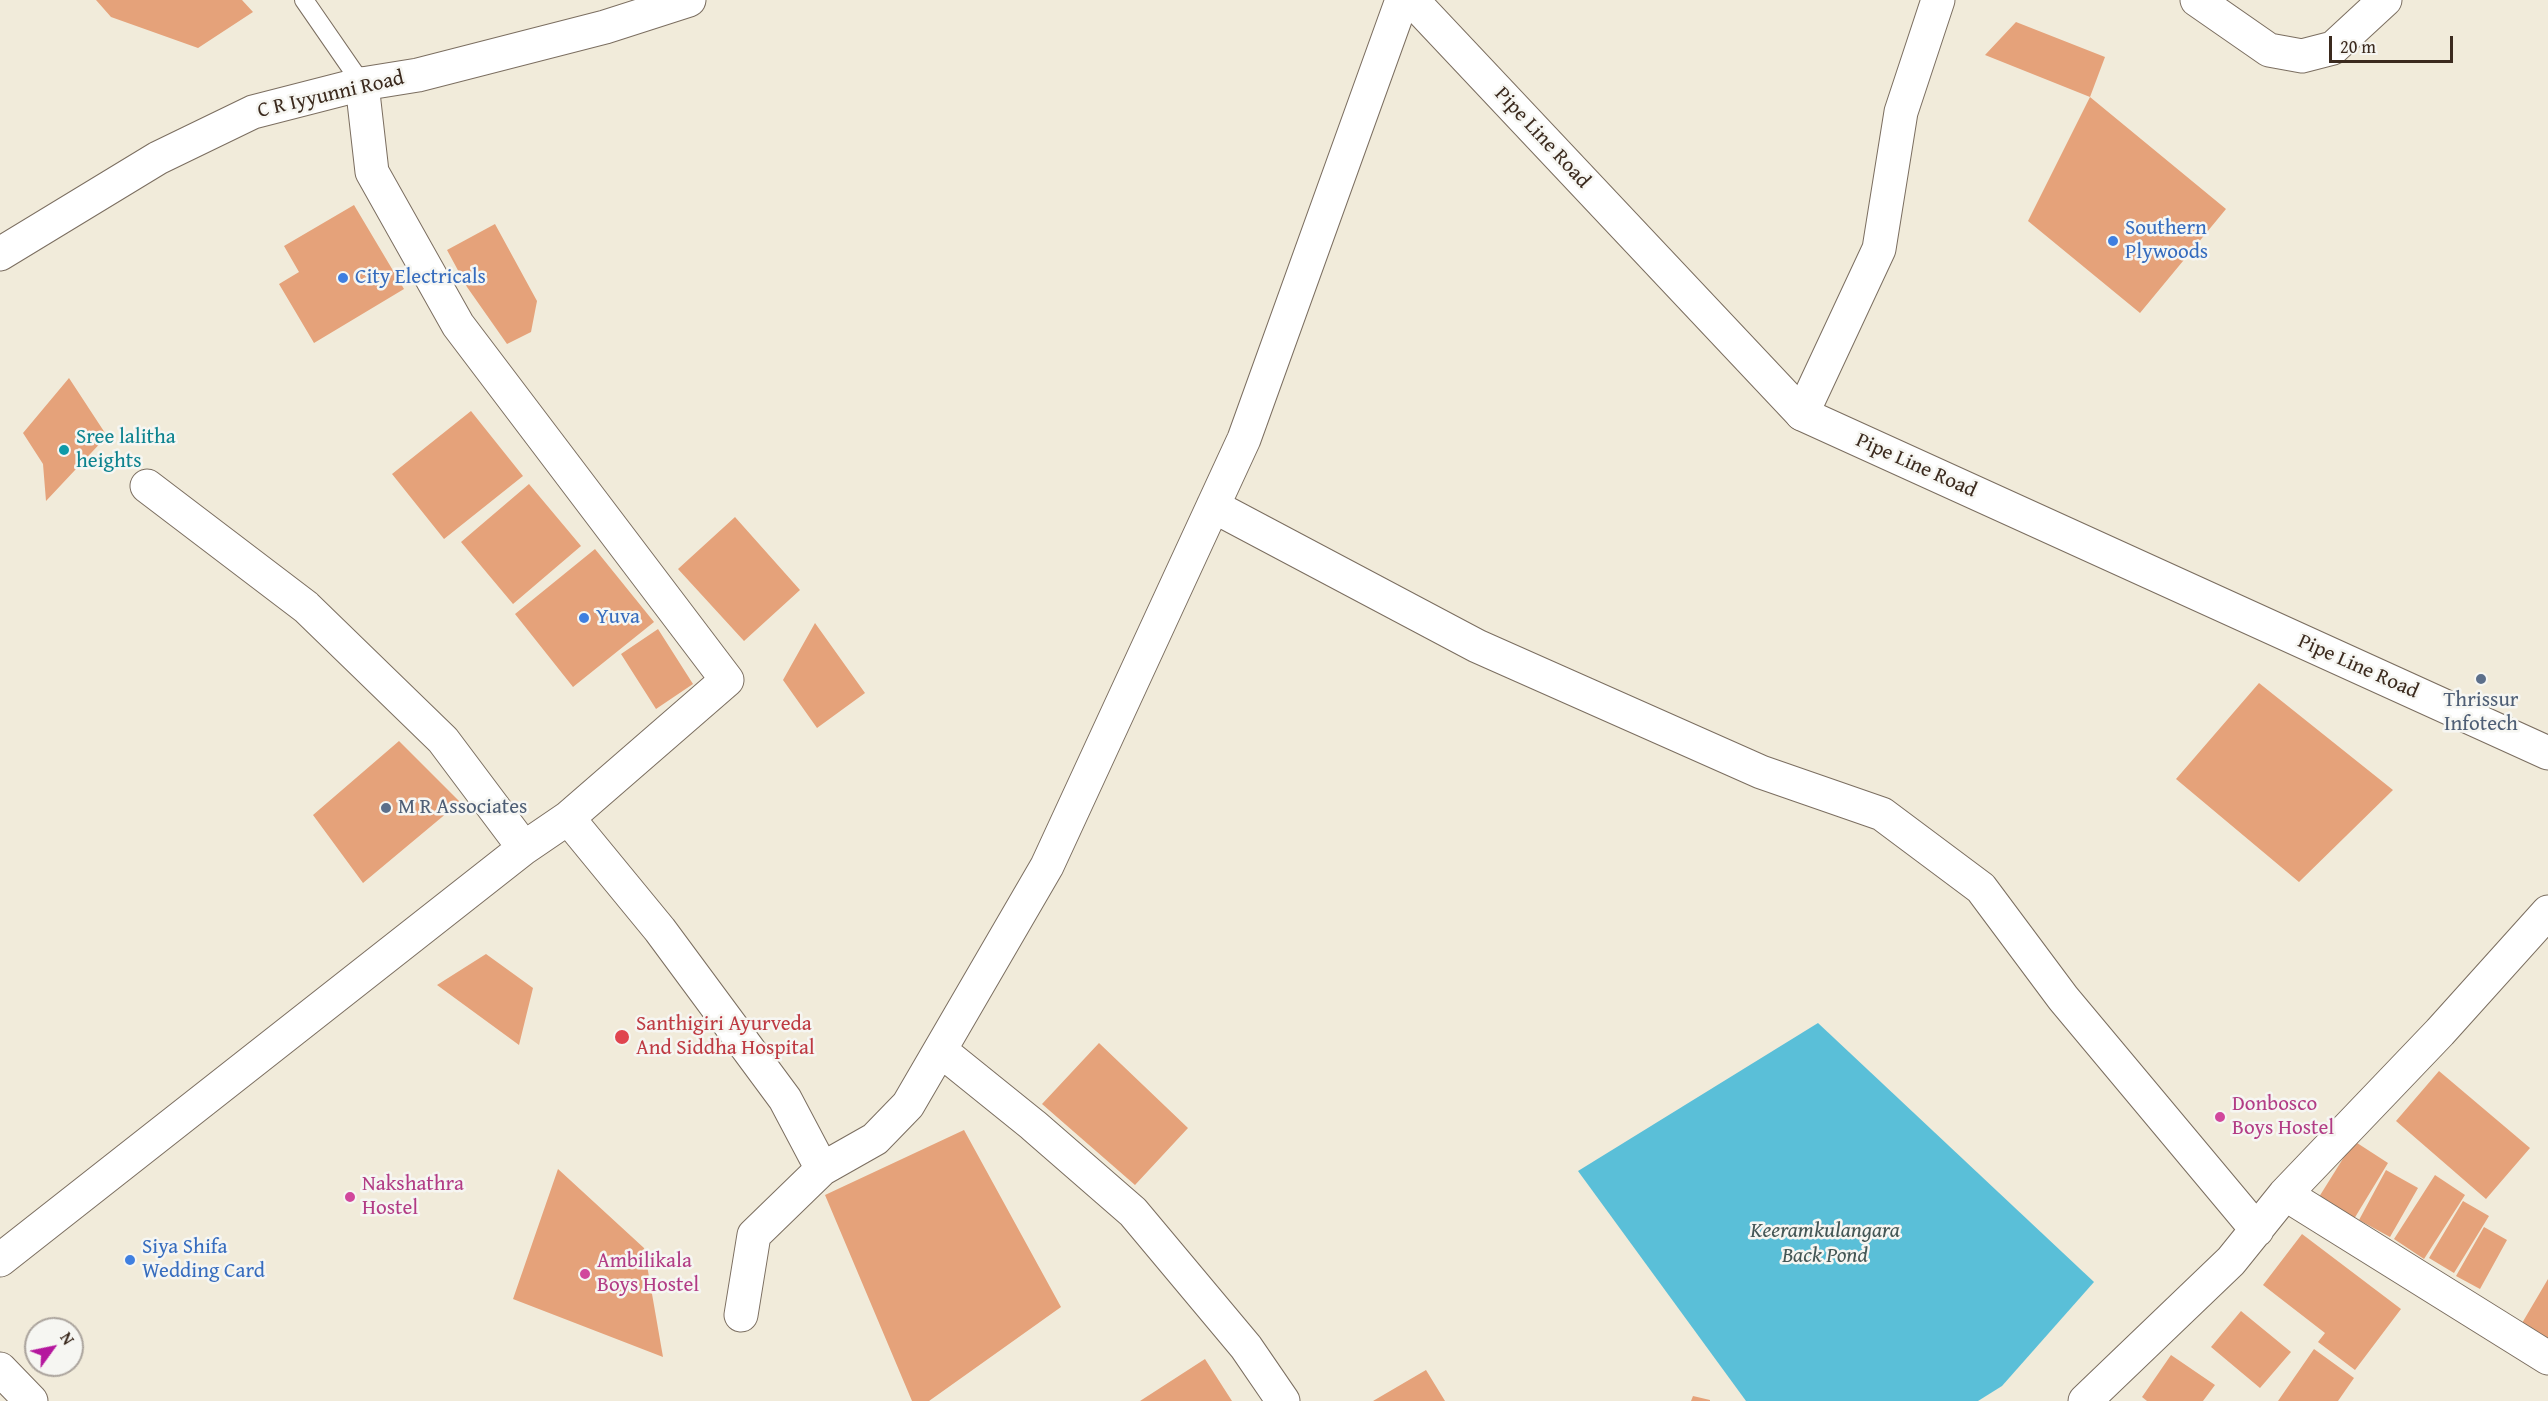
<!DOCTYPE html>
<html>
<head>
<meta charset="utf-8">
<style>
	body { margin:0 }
	#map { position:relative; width:2548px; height:1401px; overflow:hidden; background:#f1ebda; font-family:"Gentium Book Plus",serif }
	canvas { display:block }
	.north { position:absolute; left:24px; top:1317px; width:60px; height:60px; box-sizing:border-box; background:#f6f6f2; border:2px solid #aba49d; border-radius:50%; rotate:57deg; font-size:16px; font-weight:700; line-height:24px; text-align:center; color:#3b2a1e }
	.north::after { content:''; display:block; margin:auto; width:21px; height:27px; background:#b5179e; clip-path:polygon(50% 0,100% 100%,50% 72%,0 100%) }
	.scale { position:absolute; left:2329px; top:36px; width:124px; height:27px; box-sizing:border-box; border:3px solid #3b2a1e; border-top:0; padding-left:8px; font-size:18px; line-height:21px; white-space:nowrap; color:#3b2a1e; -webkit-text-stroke:4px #f6f6f2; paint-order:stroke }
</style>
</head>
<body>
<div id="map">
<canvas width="2548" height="1401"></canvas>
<div class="north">N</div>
<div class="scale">20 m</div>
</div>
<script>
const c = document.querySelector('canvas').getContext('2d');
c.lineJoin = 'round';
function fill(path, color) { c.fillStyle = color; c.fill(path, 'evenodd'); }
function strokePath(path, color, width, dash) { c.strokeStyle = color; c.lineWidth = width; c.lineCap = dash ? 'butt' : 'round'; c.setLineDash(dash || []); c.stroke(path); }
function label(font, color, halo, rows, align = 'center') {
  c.font = font + ' "Gentium Book Plus",serif'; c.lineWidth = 5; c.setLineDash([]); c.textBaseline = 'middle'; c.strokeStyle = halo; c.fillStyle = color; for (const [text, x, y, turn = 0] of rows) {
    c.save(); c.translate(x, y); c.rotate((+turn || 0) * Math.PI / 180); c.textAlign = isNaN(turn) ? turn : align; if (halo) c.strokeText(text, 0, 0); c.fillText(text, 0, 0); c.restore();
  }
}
const water = new Path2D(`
	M1818,1023L2094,1282L2002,1386L1978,1401H1746L1578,1171Z`);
const building = new Path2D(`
	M96,0H242L253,12L198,48L111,17Z
	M2016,22L2105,57L2090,97L1985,55Z
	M2090,97L2226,209L2140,313L2028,221Z
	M354,205L404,289L314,343L279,284L299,272L284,246Z
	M495,224L537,301L531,332L507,344L467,287L447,250Z
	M69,378L107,436L46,501L43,464L23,433Z
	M471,411L523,476L444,539L392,474Z
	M529,484L581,546L513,604L461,542Z
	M735,517L800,590L744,641L678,569Z
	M595,549L654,622L573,687L515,614Z
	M815,623L865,693L817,728L783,680Z
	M658,629L693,684L656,709L621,654Z
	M2259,683L2393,790L2299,882L2176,779Z
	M399,741L460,802L363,883L313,815Z
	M486,954L533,988L519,1045L437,985Z
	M1099,1043L1188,1128L1135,1185L1042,1104Z
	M2439,1071L2530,1148L2486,1199L2396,1121Z
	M964,1130L1061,1307L929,1401H912L825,1195Z
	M2354,1141L2388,1163L2354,1219L2319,1197Z
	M558,1169L644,1248L663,1357L513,1299Z
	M2386,1170L2418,1188L2390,1237L2359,1220Z
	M2435,1175L2465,1195L2424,1259L2394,1239Z
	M2463,1201L2489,1216L2454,1273L2429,1258Z
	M2484,1227L2507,1240L2480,1289L2456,1276Z
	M2302,1234L2401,1309L2355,1370L2318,1342L2325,1333L2263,1285Z
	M2548,1279V1356L2515,1335Z
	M2241,1311L2291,1352L2260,1388L2211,1347Z
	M2314,1349L2354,1378L2338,1401H2278Z
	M2171,1355L2215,1385L2203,1401H2147L2142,1397Z
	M1205,1359L1232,1401H1140Z
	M1426,1370L1445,1401H1373Z
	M1693,1396L1710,1400V1401H1691Z`);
const service = new Path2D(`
	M304,0L362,84`);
const minor = new Path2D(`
	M2197,0L2269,50L2302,56L2333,48L2385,0
	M1802,414L1879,249L1901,112L1938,0
	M147,486L306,607L443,740L524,848
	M1213,506L1477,646L1761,772L1882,814L1981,888L2063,998L2257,1230
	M568,818L660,930L785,1099L822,1169L875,1139L908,1105L940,1050
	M2285,1194L2548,1358
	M0,1260L524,848L568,818L727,680L458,325L372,172L362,84
	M741,1315L754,1235L822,1169
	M0,1369L31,1401
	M1283,1401L1246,1347L1133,1212L1033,1125L940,1050L1047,866L1244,439L1402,0
	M2085,1401L2231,1261L2285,1194L2440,1032L2548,912`);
const tertiary = new Path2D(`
	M1412,0L1802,414L2548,753
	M0,254L158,158L253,112L362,84L418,75L605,27L689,0`);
const markers = [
	[2113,241,6,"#3f7fe0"],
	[343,278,6,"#3f7fe0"],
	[64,450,6,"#0f9aa8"],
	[584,618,6,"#3f7fe0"],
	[2481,679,6,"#5c6f8a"],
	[386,808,6,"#5c6f8a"],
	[622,1037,8,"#e0444e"],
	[2220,1117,6,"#d1479c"],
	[350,1197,6,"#d1479c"],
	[130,1260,6,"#3f7fe0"],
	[585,1274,6,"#d1479c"]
];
const streetNames = [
	["C R Iyyunni Road",331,95,-13],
	["Pipe Line Road",1542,138,47],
	["Pipe Line Road",1916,466,24],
	["Pipe Line Road",2358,667,24]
];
const shopNames = [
	["Southern",2125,229],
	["Plywoods",2125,253],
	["City Electricals",355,278],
	["Yuva",596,618],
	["Siya Shifa",142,1248],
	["Wedding Card",142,1272]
];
const cultureNames = [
	["Sree lalitha",76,438],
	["heights",76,462]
];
const serviceNames = [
	["Thrissur",2481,701],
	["Infotech",2481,725],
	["M R Associates",398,808,"left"]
];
const healthNames = [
	["Santhigiri Ayurveda",636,1025],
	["And Siddha Hospital",636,1049]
];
const hotelNames = [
	["Donbosco",2232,1105],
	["Boys Hostel",2232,1129],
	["Nakshathra",362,1185],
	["Hostel",362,1209],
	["Ambilikala",597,1262],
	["Boys Hostel",597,1286]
];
const waterNames = [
	["Keeramkulangara",1825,1231],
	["Back Pond",1825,1256]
];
fill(water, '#5abfd8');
fill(building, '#e5a27a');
strokePath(service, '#7b6e60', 20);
strokePath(minor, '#7b6e60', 35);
strokePath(tertiary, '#7b6e60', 35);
strokePath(service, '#fff', 18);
strokePath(minor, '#fff', 33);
strokePath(tertiary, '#fff', 33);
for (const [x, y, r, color] of markers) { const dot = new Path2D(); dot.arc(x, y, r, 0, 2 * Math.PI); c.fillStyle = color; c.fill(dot); strokePath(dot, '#f6f6f2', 2); }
label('21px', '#3b2a1e', '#f6f6f2', streetNames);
label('21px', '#366cbe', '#f6f6f2', shopNames, 'left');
label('21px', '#0d838f', '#f6f6f2', cultureNames, 'left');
label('21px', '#4e5e75', '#f6f6f2', serviceNames);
label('21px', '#be3a42', '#f6f6f2', healthNames, 'left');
label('21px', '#b23c85', '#f6f6f2', hotelNames, 'left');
label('italic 22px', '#445756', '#f6f6f2', waterNames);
</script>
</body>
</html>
